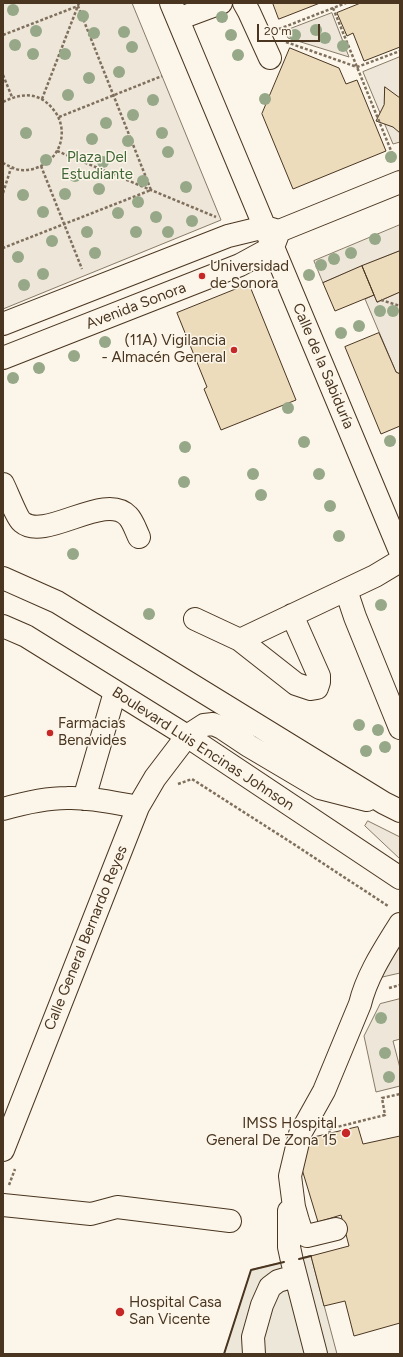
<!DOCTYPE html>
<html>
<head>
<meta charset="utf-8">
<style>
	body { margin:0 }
	#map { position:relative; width:403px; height:1357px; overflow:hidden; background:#fbf6e9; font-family:Figtree,sans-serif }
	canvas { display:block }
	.frame { position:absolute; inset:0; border:4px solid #4a3520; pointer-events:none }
	.scale { position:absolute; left:257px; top:24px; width:63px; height:18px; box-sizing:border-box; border:2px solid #4a3520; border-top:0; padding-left:5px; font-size:12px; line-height:14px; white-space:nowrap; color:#4a3520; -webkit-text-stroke:3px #fbf6e9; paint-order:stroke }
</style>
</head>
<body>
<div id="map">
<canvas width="403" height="1357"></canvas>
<div class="frame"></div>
<div class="scale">20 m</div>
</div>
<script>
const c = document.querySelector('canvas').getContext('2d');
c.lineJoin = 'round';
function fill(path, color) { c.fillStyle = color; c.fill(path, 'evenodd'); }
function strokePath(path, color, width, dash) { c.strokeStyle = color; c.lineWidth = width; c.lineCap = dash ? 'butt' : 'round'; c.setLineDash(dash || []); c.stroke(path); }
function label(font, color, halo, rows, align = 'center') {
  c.font = font + ' Figtree,sans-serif'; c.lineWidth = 3; c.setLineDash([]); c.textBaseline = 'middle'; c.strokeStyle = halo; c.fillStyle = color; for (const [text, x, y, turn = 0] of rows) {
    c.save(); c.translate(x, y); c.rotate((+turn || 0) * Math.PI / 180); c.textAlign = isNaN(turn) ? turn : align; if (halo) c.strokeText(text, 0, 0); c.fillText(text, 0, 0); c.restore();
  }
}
const green = new Path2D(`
	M3,3H132L221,220L3,309Z
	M332,13L349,57L288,38L285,31Z
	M400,57V142L393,144L363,72Z
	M400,225V251L323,283L314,261Z
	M400,292V374L396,372L365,299L374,295L377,302Z
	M368,821L400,837V859L365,826Z
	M400,939V973L378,978Z
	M400,999V1039L393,1041L400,1068V1086L376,1092L364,1036L380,1004Z`);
const parking = new Path2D(`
	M311,1256L337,1354H224L251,1270Z`);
const building = new Path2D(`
	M273,3H320L279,19Z
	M361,3H400V47L364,61L353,33L347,36L337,13Z
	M290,48L339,68L346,84L357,80L386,151L293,189L262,114Z
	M385,87L400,98V133L393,127L376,121L384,105Z
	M400,251V292L377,302L362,266Z
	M362,266L374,295L335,311L323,283Z
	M249,284L296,400L221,430L204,389L207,387L177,313Z
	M379,333L396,372L400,374V426L381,434L345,347Z
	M358,1127L363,1144L400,1136V1323L354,1336L345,1301L324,1306L311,1256L349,1246L341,1215L318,1222L301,1166L311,1138Z`);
const path = new Path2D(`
	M333,8L392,153
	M279,29L346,3
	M3,35L78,6L151,190L3,248
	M286,42L357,67L400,51
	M3,75L12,97
	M42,99L79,3
	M3,102C25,91 42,93 56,113C61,121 63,131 61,140C58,158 39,172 20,170C14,169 9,166 3,163
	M59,117L162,76
	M57,151L216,217
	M41,166L82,269
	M3,193L11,168
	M381,300L400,306
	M178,784L192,779L292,843L388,906
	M389,988L400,985
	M330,1134L329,1129L385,1115L382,1098L400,1094
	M9,1185L15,1169`);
const minor = new Path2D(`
	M171,3L400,551
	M244,3L249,12L270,58
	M178,19L221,3
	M3,324L228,236L265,227L279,231L400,182
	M3,358L240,265L273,247L278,234
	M3,484C7,492 17,518 22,522C45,542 105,491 128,516C133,521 136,531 139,537
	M346,590L355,617L400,728
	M195,619L240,640L296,684L311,689L317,688L319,682V676L292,615
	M240,640L375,576L400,561
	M84,799L115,692
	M3,809C24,803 45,798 67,798C91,797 115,803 138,807
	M3,1150L138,807L155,778L187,736
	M3,1205L91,1214L117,1207L230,1221
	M289,1211V1247L292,1261L316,1354
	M336,1229L307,1236L302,1233L298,1221L294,1207L290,1176L300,1134L324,1091L360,1004C367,975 384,950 400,924
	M254,1354L253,1337L262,1305L270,1287L278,1281L295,1276`);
const major = new Path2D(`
	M3,578L57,602L384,803L400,811
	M3,626L26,636L187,736L400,878
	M187,736L204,725L213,724L222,728L249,746L320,788L367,800`);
const wall = new Path2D(`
	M299,1259L311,1256
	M224,1354L251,1270L284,1262`);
const trees = [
	[13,10],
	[83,16],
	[222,17],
	[316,30],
	[36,31],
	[124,32],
	[94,33],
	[231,35],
	[295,35],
	[325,38],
	[15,45],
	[343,46],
	[132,47],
	[33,54],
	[65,54],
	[238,55],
	[119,72],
	[89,78],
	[68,95],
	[265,99],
	[153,100],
	[133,115],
	[106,123],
	[26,133],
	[162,133],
	[92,139],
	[128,141],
	[168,152],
	[391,157],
	[46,160],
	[103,162],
	[75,176],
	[143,181],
	[186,187],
	[99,189],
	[65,194],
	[23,195],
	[138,202],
	[43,212],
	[118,213],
	[156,217],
	[192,221],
	[87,232],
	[136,232],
	[168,232],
	[375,239],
	[52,241],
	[95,253],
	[351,253],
	[18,257],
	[334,259],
	[321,265],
	[43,274],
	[309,275],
	[24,285],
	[380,311],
	[393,311],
	[359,326],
	[341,333],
	[105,342],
	[74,356],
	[39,368],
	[13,378],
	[288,408],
	[390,441],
	[304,442],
	[185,447],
	[253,474],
	[319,474],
	[184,482],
	[261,495],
	[330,506],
	[339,536],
	[73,554],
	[381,605],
	[149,614],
	[359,725],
	[378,730],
	[385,747],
	[366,751],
	[381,1018],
	[385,1053],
	[389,1077]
];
const markers = [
	[202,276,4,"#c62828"],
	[234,350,4,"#c62828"],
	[50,733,4,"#c62828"],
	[346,1133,5,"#c62828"],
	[120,1312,5,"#c62828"]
];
const parkNames = [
	["Plaza Del",97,158],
	["Estudiante",97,175]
];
const poiNames = [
	["Universidad",210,267],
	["de Sonora",210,284],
	["(11A) Vigilancia",226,341,"right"],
	["- Almacén General",226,358,"right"],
	["Farmacias",58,724],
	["Benavides",58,741],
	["IMSS Hospital",337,1124,"right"],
	["General De Zona 15",337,1141,"right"],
	["Hospital Casa",129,1303],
	["San Vicente",129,1320]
];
const streetNames = [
	["Avenida Sonora",136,306,-21],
	["Calle de la Sabiduría",323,366,67],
	["Boulevard Luis Encinas Johnson",203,749,33],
	["Calle General Bernardo Reyes",86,938,-68]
];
fill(green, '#ede6d9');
strokePath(green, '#887966', 1);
fill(parking, '#ede7d9');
strokePath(parking, '#887966', 1);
fill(building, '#ecdcbc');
strokePath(building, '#4a3520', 1);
strokePath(minor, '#4a3520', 24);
strokePath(major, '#4a3520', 24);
strokePath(path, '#7f6f5c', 2.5, [3, 2]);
strokePath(minor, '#fbf6e9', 22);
strokePath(major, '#fbf6e9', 22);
strokePath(wall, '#4a3520', 2);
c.fillStyle = '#96a887';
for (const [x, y] of trees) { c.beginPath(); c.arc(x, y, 6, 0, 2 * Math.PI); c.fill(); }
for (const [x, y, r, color] of markers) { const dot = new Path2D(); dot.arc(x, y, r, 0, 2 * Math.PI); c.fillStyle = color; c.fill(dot); strokePath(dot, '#fbf6e9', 1.5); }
label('15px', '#436837', '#fbf6e9', parkNames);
label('15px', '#4a3520', '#fbf6e9', poiNames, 'left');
label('15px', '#4a3520', '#fbf6e9', streetNames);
</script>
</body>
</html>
